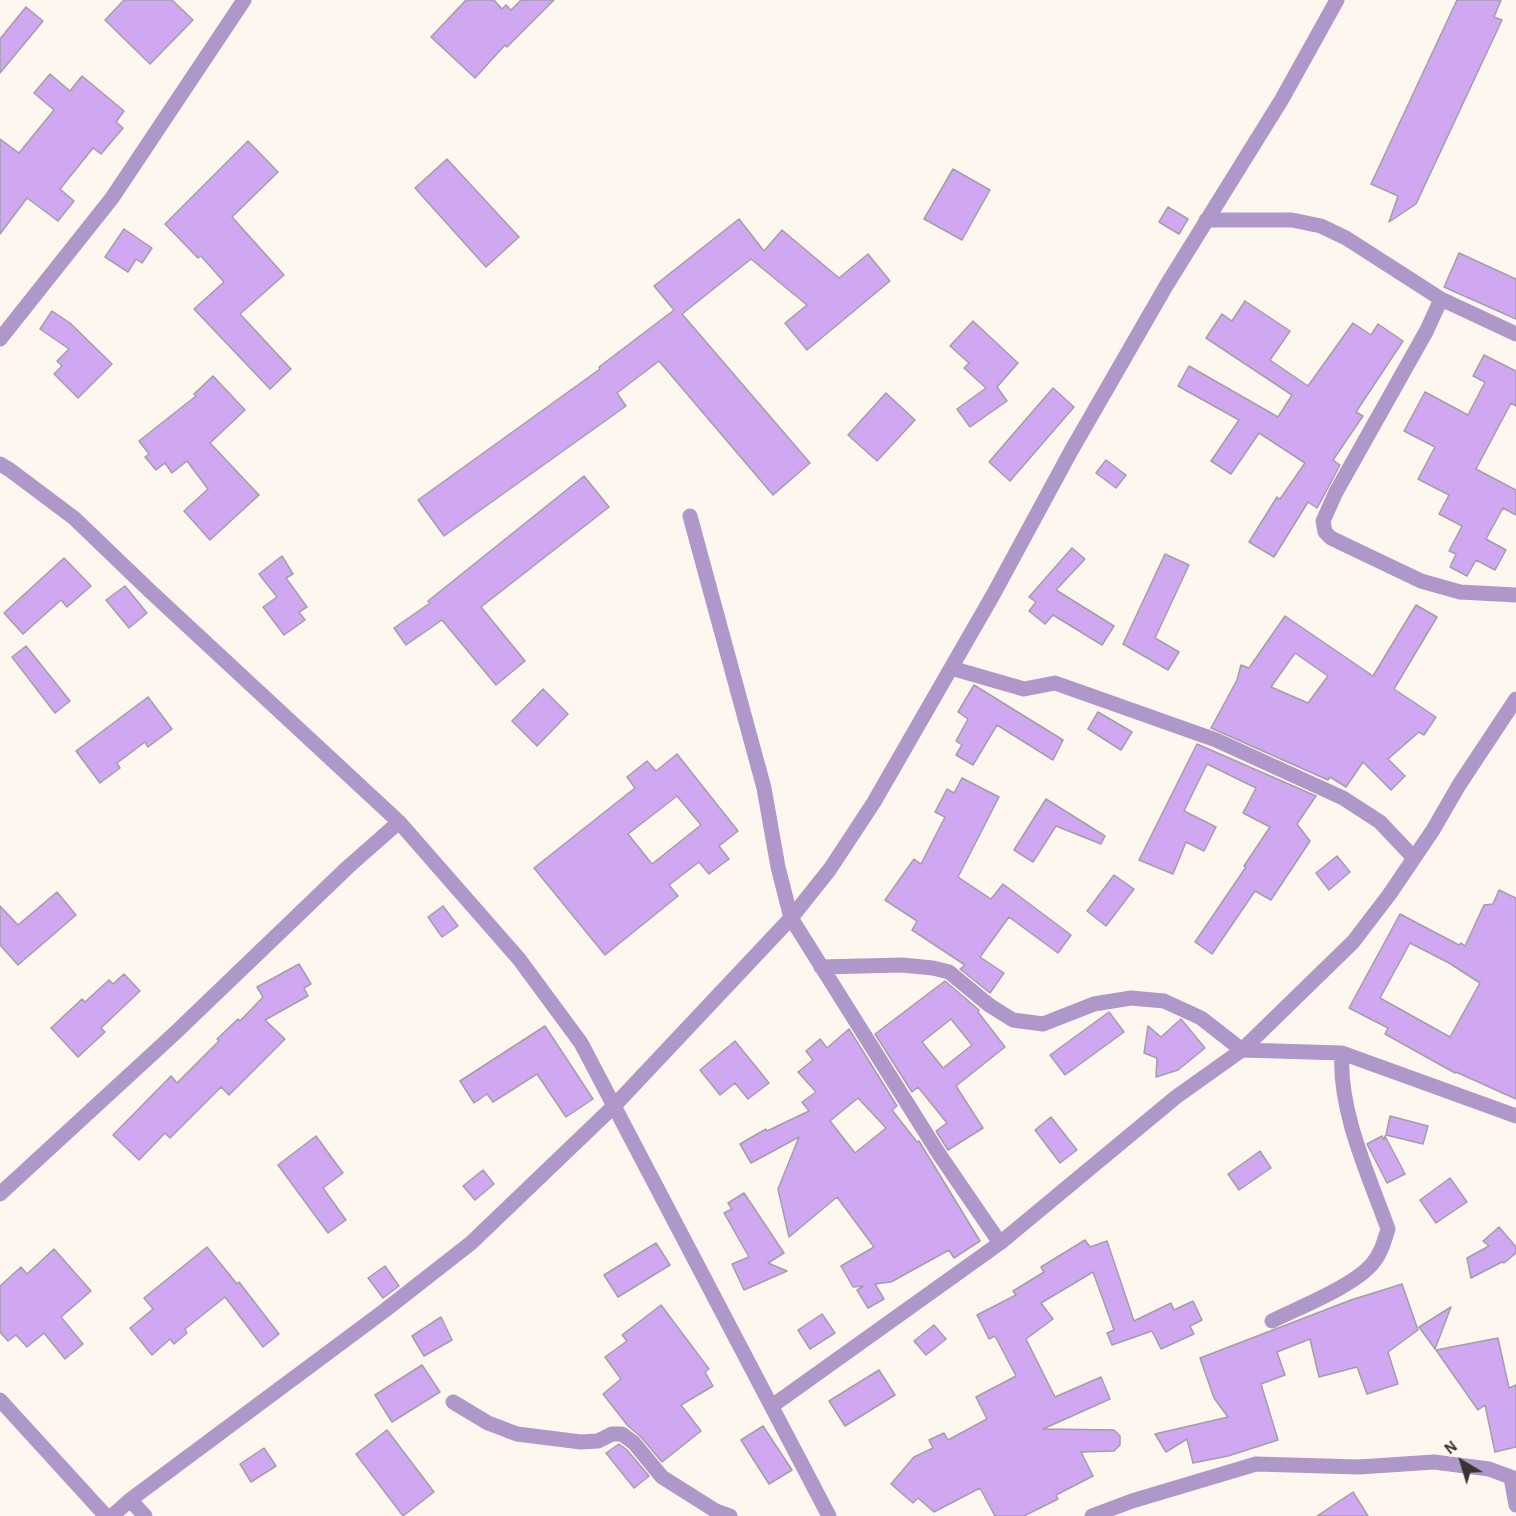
<!DOCTYPE html>
<html>
<head>
<meta charset="utf-8">
<style>
	body { margin:0 }
	#map { position:relative; width:1516px; height:1516px; overflow:hidden; background:#fef7f0; font-family:"Alegreya Sans",sans-serif }
	canvas { display:block }
	.north { position:absolute; left:1432px; top:1432px; width:60px; height:60px; -webkit-text-stroke:4px #fef7f0; paint-order:stroke; rotate:322deg; font-size:16px; font-weight:700; line-height:24px; text-align:center; color:#363330 }
	.north::after { content:''; display:block; margin:auto; width:21px; height:27px; background:#363330; clip-path:polygon(50% 0,100% 100%,50% 72%,0 100%) }
</style>
</head>
<body>
<div id="map">
<canvas width="1516" height="1516"></canvas>
<div class="north">N</div>
</div>
<script>
const c = document.querySelector('canvas').getContext('2d');
c.lineJoin = 'round';
function fill(path, color) { c.fillStyle = color; c.fill(path, 'evenodd'); }
function strokePath(path, color, width, dash) { c.strokeStyle = color; c.lineWidth = width; c.lineCap = dash ? 'butt' : 'round'; c.setLineDash(dash || []); c.stroke(path); }
const building = new Path2D(`
	M124,0H172L193,20L150,64L105,20Z
	M466,0H494L502,9L506,5L511,10L521,0H554L507,47L505,45L475,78L431,37Z
	M1457,0H1501L1494,17L1502,20L1416,204L1389,222L1398,196L1371,184Z
	M26,7L43,21L0,73V39Z
	M50,74L70,91L82,76L124,111L116,122L123,128L101,154L93,148L60,189L74,201L58,221L27,198L0,234V139L19,153L54,110L34,93Z
	M248,141L278,172L232,217L284,275L240,314L291,369L270,389L194,309L224,282L201,256L198,258L165,224Z
	M447,159L519,237L486,267L415,188Z
	M953,169L990,190L962,240L924,219Z
	M1168,207L1188,219L1179,234L1159,222Z
	M739,219L764,251L782,230L839,278L868,254L890,281L807,350L785,323L807,305L751,259L682,314L810,463L773,495L659,361L617,393L626,406L444,536L418,500L600,369L599,367L674,310L654,286Z
	M124,229L152,248L142,263L136,259L128,272L105,257Z
	M1459,253L1516,279V319L1444,287Z
	M1245,301L1290,331L1270,360L1308,386L1353,323L1371,335L1378,324L1403,341L1356,412L1363,416L1333,460L1340,465L1321,501L1317,508L1308,502L1274,557L1249,542L1277,497L1280,499L1305,463L1259,433L1231,474L1211,461L1239,420L1178,386L1189,366L1278,417L1292,395L1206,338L1222,314L1232,321Z
	M52,311L70,323L112,364L78,398L54,374L62,366L57,361L69,349L40,329Z
	M973,321L1018,363L997,387L1007,401L970,427L957,409L986,388L964,368L969,363L950,346Z
	M1484,355L1516,371V406L1511,403L1476,469L1516,490V515L1503,508L1486,539L1506,550L1495,570L1476,560L1467,576L1450,567L1456,554L1449,551L1462,526L1439,514L1449,495L1418,479L1435,447L1404,431L1425,392L1468,415L1485,382L1473,376Z
	M213,376L245,410L210,443L259,495L210,540L184,511L208,489L187,461L172,473L165,463L156,470L145,457L149,454L139,441L196,396L194,394Z
	M1053,388L1074,407L1010,481L989,462Z
	M886,393L915,420L877,461L848,435Z
	M1106,460L1126,475L1116,488L1096,473Z
	M584,476L609,507L481,607L525,661L496,685L442,620L406,645L394,628L430,603L428,601Z
	M1072,548L1085,559L1056,590L1114,626L1102,645L1053,615L1045,624L1029,611L1036,602L1029,597Z
	M1165,554L1189,565L1155,638L1179,652L1168,670L1123,644Z
	M282,556L293,574L286,578L307,607L299,612L305,620L284,635L263,607L277,597L259,574Z
	M64,558L91,586L67,607L61,600L23,634L4,613Z
	M125,586L147,613L129,628L106,600Z
	M1416,605L1437,617L1394,689L1436,717L1424,735L1419,732L1388,759L1405,776L1391,790L1363,762L1346,787L1330,777L1328,780L1211,728L1237,680L1241,665L1249,668L1285,616L1373,676ZM1295,653L1328,676L1308,703L1271,687Z
	M26,646L70,701L55,713L12,657Z
	M974,685L1063,740L1053,760L997,725L973,765L956,755L962,745L956,741L968,719L958,712Z
	M543,689L568,714L537,746L512,721Z
	M148,697L172,729L148,747L145,742L117,763L120,768L100,783L76,751Z
	M1098,712L1132,732L1121,750L1088,729Z
	M1197,744L1316,796L1297,824L1310,841L1271,900L1255,891L1212,954L1195,942L1246,867L1244,866L1270,827L1243,813L1256,788L1207,764L1184,811L1216,827L1204,851L1186,842L1173,874L1139,860Z
	M677,754L738,831L719,846L729,859L709,874L699,862L669,885L678,896L605,955L534,868L635,788L627,777L647,761L656,771ZM677,796L701,825L652,864L628,834Z
	M962,778L999,797L958,877L991,899L1003,884L1071,935L1058,953L1009,917L980,957L1004,973L990,993L960,969L965,965L912,930L917,921L885,900L914,859L921,864L945,817L935,812L947,789L954,793Z
	M1046,799L1105,836L1101,844L1056,826L1033,862L1014,850Z
	M1337,856L1350,872L1329,890L1316,873Z
	M1114,875L1134,889L1106,926L1087,911Z
	M1499,890L1516,898V1099L1456,1072L1455,1073L1385,1034L1388,1028L1349,1008L1400,914L1459,945L1461,943L1465,946L1484,905L1493,904ZM1410,943L1449,963L1480,983L1450,1037L1380,998Z
	M57,892L76,915L18,965L0,945V906L18,925Z
	M443,906L458,926L442,937L428,917Z
	M299,964L311,984L304,988L308,996L265,1020L285,1039L229,1095L221,1087L170,1138L165,1133L139,1160L113,1135L171,1076L177,1083L219,1041L217,1039L238,1019L240,1021L263,997L257,987Z
	M124,974L140,991L101,1028L105,1032L78,1057L51,1028L82,999L85,1002L109,980L113,984Z
	M945,981L979,1010L978,1012L1005,1047L956,1086L983,1128L948,1150L936,1131L947,1123L918,1087L912,1092L875,1034ZM951,1019L972,1045L943,1068L922,1042Z
	M1109,1012L1124,1032L1065,1075L1050,1055Z
	M1181,1019L1205,1048L1178,1070L1156,1077L1157,1058L1144,1053L1148,1026L1161,1037Z
	M545,1026L593,1099L566,1117L537,1074L493,1102L487,1094L474,1103L460,1081Z
	M849,1029L897,1106L892,1110L917,1142L919,1141L980,1241L954,1258L949,1250L891,1282L875,1284L884,1299L868,1308L857,1290L864,1286L853,1287L841,1266L874,1247L837,1197L789,1237L778,1189L799,1137L751,1163L740,1144L766,1129L767,1131L809,1111L802,1102L816,1092L798,1072L813,1060L806,1051L820,1039L827,1048ZM858,1098L886,1128L855,1153L830,1121Z
	M735,1041L769,1083L748,1099L735,1083L720,1095L700,1070Z
	M1390,1116L1428,1126L1423,1144L1386,1135Z
	M1051,1117L1077,1150L1060,1163L1035,1130Z
	M316,1136L343,1173L323,1188L346,1220L328,1233L278,1165Z
	M1382,1136L1384,1140L1385,1136L1405,1174L1387,1183L1367,1144Z
	M1260,1151L1271,1168L1239,1190L1228,1174Z
	M483,1170L494,1184L475,1200L463,1186Z
	M1450,1178L1467,1202L1436,1223L1420,1200Z
	M744,1193L784,1253L768,1263L787,1271L744,1290L732,1264L749,1257L724,1213L732,1209L728,1203Z
	M1499,1227L1516,1247V1253L1504,1263L1502,1262L1471,1278L1467,1258L1489,1246L1483,1241Z
	M1085,1240L1090,1247L1107,1241L1134,1321L1171,1303L1174,1310L1193,1301L1202,1320L1190,1326L1194,1334L1161,1349L1152,1331L1112,1345L1107,1333L1114,1330L1093,1272L1041,1303L1053,1319L1026,1339L1055,1397L1101,1377L1110,1399L1043,1429L1114,1430L1120,1436V1445L1114,1451L1081,1452L1093,1476L1056,1495L1058,1499L1024,1516H995L980,1488L934,1512L918,1498L913,1503L891,1484L914,1457L933,1448L929,1440L944,1433L948,1440L987,1419L976,1397L1016,1376L995,1336L989,1339L977,1315L1016,1295L1013,1291L1044,1272L1041,1267Z
	M656,1243L670,1265L618,1297L604,1275Z
	M207,1247L237,1284L239,1282L279,1334L263,1347L225,1297L185,1329L187,1333L174,1344L170,1339L152,1355L130,1328L153,1309L144,1298Z
	M54,1249L91,1291L61,1317L83,1344L65,1359L44,1333L27,1347L16,1335L8,1341L0,1332V1286L21,1267L27,1274Z
	M385,1266L399,1286L383,1298L368,1278Z
	M1402,1284L1418,1330L1388,1352L1398,1384L1367,1394L1357,1367L1319,1377L1310,1339L1277,1352L1285,1375L1261,1384L1278,1440L1228,1456L1193,1463L1187,1439L1166,1452L1155,1434L1228,1417L1214,1398L1200,1358L1351,1300Z
	M661,1305L709,1369L705,1372L713,1386L681,1405L701,1431L662,1462L641,1437L628,1426L603,1394L621,1379L605,1357L627,1341L622,1335Z
	M1451,1307L1435,1349L1419,1327Z
	M822,1314L835,1333L810,1349L798,1330Z
	M441,1317L452,1340L424,1356L412,1336Z
	M934,1325L946,1339L926,1355L914,1341Z
	M1498,1338L1509,1388L1516,1385V1447L1495,1452L1485,1405L1478,1410L1436,1350Z
	M422,1365L440,1392L392,1422L375,1395Z
	M879,1370L895,1395L845,1426L829,1401Z
	M763,1426L792,1470L769,1484L741,1440Z
	M387,1430L434,1492L403,1516L356,1454Z
	M619,1444L627,1450L649,1476L634,1488L606,1453Z
	M264,1448L276,1466L251,1482L240,1464Z
	M1353,1492L1368,1516H1317Z`);
const minor = new Path2D(`
	M1206,220H1292L1321,226L1346,238L1441,299L1516,334
	M1441,299L1427,330L1336,492L1323,521L1325,532L1331,538L1421,581L1460,592L1516,595
	M0,339L112,198L244,0
	M0,464L10,470L74,518L150,591L399,822L519,959L581,1043L829,1516
	M690,516L764,788L778,867L791,918L939,1154L1000,1243
	M951,668L1024,689L1055,683L1216,740L1343,798L1380,822L1414,858
	M821,967L902,965L933,968L949,972L989,1005L1013,1020L1043,1024L1094,1004L1131,998L1164,1001L1201,1018L1242,1050L1342,1053L1516,1116
	M0,1194L174,1034L348,867L399,822
	M1272,1321C1300,1307 1354,1286 1373,1263C1381,1253 1384,1242 1388,1229C1369,1176 1338,1110 1342,1053
	M0,1400L106,1516
	M453,1402L488,1423L517,1434L581,1442L598,1441L612,1434H622L634,1443L662,1477L716,1511L730,1516
	M772,1406L1000,1243L1176,1097L1242,1050L1353,942L1389,895L1433,830L1459,785L1516,699
	M1511,1478L1516,1505
	M130,1500L145,1516
	M112,1516L130,1500L384,1311L471,1243L614,1106L791,918L830,869L874,802L993,595L1071,451L1166,286L1282,99L1337,0
	M1092,1516L1132,1501L1256,1464L1359,1467L1434,1462L1489,1469L1516,1479`);
fill(building, '#d0a8f2');
strokePath(building, '#a39ea7', 1.5);
strokePath(minor, '#b097c9', 15);
</script>
</body>
</html>
